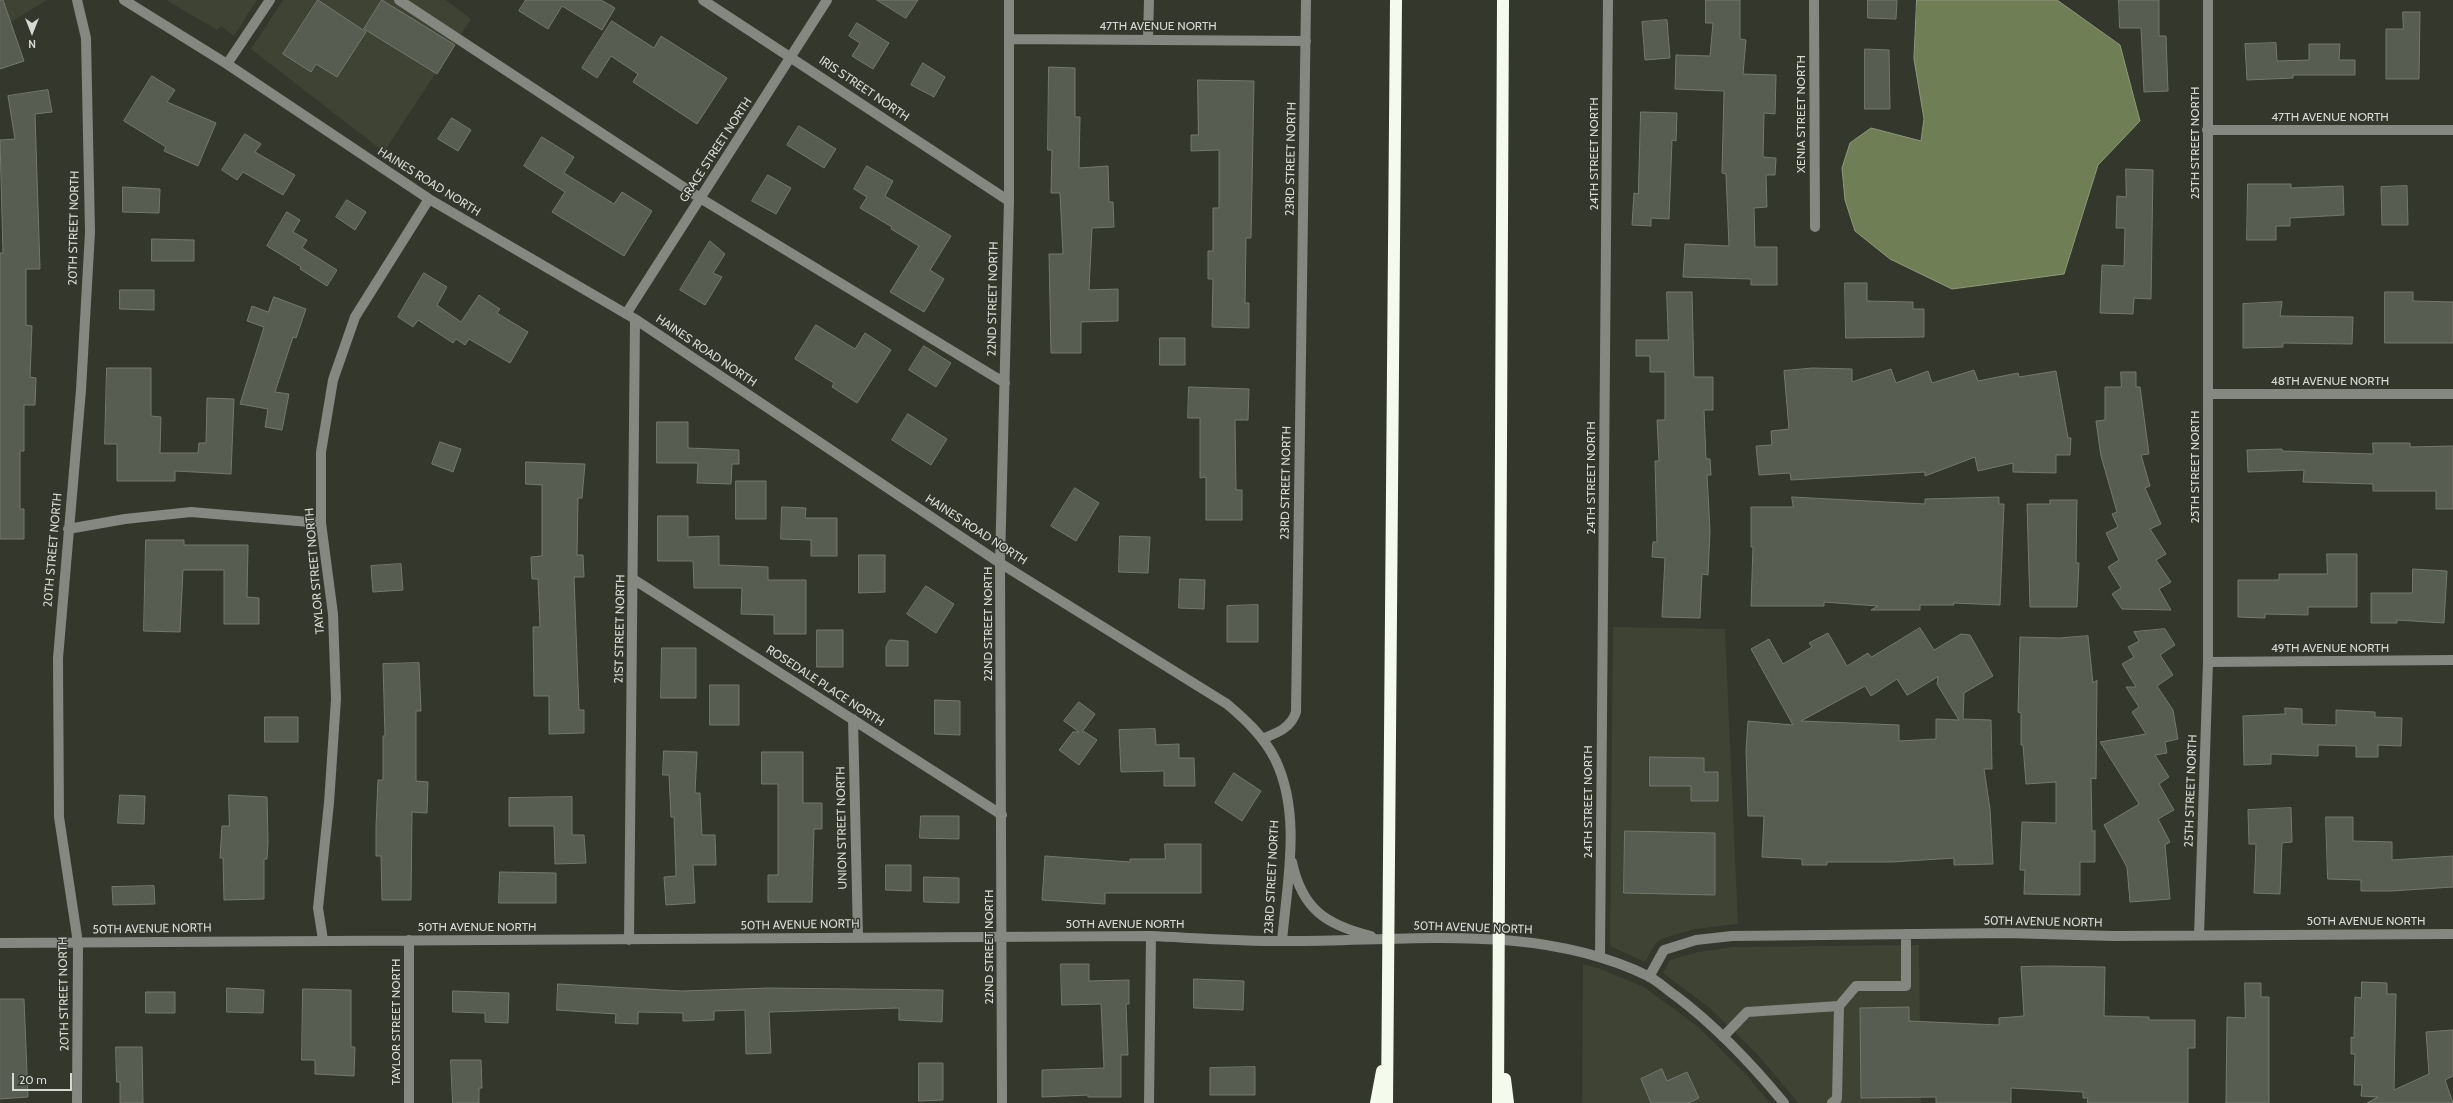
<!DOCTYPE html>
<html>
<head>
<meta charset="utf-8">
<style>
	body { margin:0 }
	#map { position:relative; width:2453px; height:1103px; overflow:hidden; background:#33372c; font-family:Cabin,sans-serif }
	canvas { display:block }
	.north { position:absolute; left:12px; top:12px; width:40px; height:40px; -webkit-text-stroke:3px #33372c; paint-order:stroke; rotate:180deg; font-size:11px; font-weight:700; line-height:16px; text-align:center; color:#d6d9d2 }
	.north::after { content:''; display:block; margin:auto; width:14px; height:18px; background:#d6d9d2; clip-path:polygon(50% 0,100% 100%,50% 72%,0 100%) }
	.scale { position:absolute; left:12px; top:1073px; width:60px; height:18px; box-sizing:border-box; border:2px solid #d6d9d2; border-top:0; padding-left:5px; font-size:12px; line-height:14px; white-space:nowrap; color:#d6d9d2; -webkit-text-stroke:3px #33372c; paint-order:stroke }
</style>
</head>
<body>
<div id="map">
<canvas width="2453" height="1103"></canvas>
<div class="north">N</div>
<div class="scale">20 m</div>
</div>
<script>
const c = document.querySelector('canvas').getContext('2d');
c.lineJoin = 'round';
function fill(path, color) { c.fillStyle = color; c.fill(path, 'evenodd'); }
function strokePath(path, color, width, dash) { c.strokeStyle = color; c.lineWidth = width; c.lineCap = dash ? 'butt' : 'round'; c.setLineDash(dash || []); c.stroke(path); }
function label(font, color, halo, rows, align = 'center') {
  c.font = font + ' Cabin,sans-serif'; c.lineWidth = 3; c.setLineDash([]); c.textBaseline = 'middle'; c.strokeStyle = halo; c.fillStyle = color; for (const [text, x, y, turn = 0] of rows) {
    c.save(); c.translate(x, y); c.rotate((+turn || 0) * Math.PI / 180); c.textAlign = isNaN(turn) ? turn : align; if (halo) c.strokeText(text, 0, 0); c.fillText(text, 0, 0); c.restore();
  }
}
const built = new Path2D(`
	M0,0H47L0,29Z
	M166,0H257L234,36L221,26L217,30Z
	M283,0H446L471,19L384,152L251,49Z
	M1613,627L1725,629L1738,924L1695,929L1661,939L1655,944L1645,962L1610,946Z
	M1919,945L1921,1103H1798L1759,1056L1710,1008L1663,973L1670,960L1698,952L1733,947Z
	M1583,964L1598,968L1644,987L1697,1026L1745,1073L1770,1103H1582Z`);
const water = new Path2D(`
	M1917,0H2057L2120,45L2140,121L2098,165L2064,274L1952,289L1890,259L1855,231L1845,200L1842,168L1850,143L1871,128L1921,141L1924,119L1914,59Z`);
const building = new Path2D(`
	M0,0H3L24,61L0,69Z
	M318,0L366,32L337,77L316,64L311,72L283,54Z
	M382,0L455,45L437,74L364,29Z
	M526,0H601L615,8L602,30L562,6L548,29L519,11Z
	M877,0H918L906,18Z
	M1706,0H1740V39L1746,40L1743,74L1776,75L1775,114L1764,113L1763,157L1776,158L1775,175H1766L1767,207L1754,208L1755,247H1777V285H1751V279L1683,277L1685,244L1729,246L1726,174L1722,173L1724,91L1675,89L1676,55L1710,56L1713,23H1706Z
	M1868,0H1897L1896,19L1868,18Z
	M2119,0H2159V36H2166L2168,91L2144,92L2141,28H2120Z
	M2403,12H2420L2419,79H2386V29H2403Z
	M1667,20L1670,58L1645,60L1642,22Z
	M612,21L654,48L661,36L727,78L697,124L633,82L638,74L611,56L597,78L582,68Z
	M857,23L889,43L873,69L852,56L860,43L849,36Z
	M2276,43L2277,61L2309,60V44H2340L2339,60H2355V75H2293V78L2247,80L2245,44Z
	M1865,49L1889,50L1890,109H1865Z
	M923,63L945,77L934,97L911,85Z
	M1049,67L1075,68V117H1080L1079,168L1108,166L1109,202H1113L1114,227L1092,228L1089,290L1118,289V321L1081,322V353H1051L1049,254H1063L1060,193H1051L1052,150H1048Z
	M152,76L175,90L167,102L216,123L198,166L164,151L166,147L124,121Z
	M1198,80L1254,81L1251,238H1246L1245,303H1249V328L1212,327L1213,279H1208V251H1213V208H1219V150L1191,151V135H1198Z
	M48,90L52,112L35,114L40,269H26V325L32,326L30,377L36,378L35,405H24V451H20V509H24V539H0V253H3L0,140L15,139L8,96Z
	M1641,112L1677,113L1676,141L1672,140L1669,219L1651,218V226L1632,225L1634,193L1638,194Z
	M452,118L471,130L458,151L438,139Z
	M799,126L836,149L824,168L787,145Z
	M245,134L261,144L255,152L295,175L283,195L243,172L237,180L222,170Z
	M542,137L574,157L564,173L614,204L622,192L652,211L624,256L552,212L565,192L524,166Z
	M867,166L893,181L885,196L951,236L930,270L944,279L924,312L890,292L919,246L891,229L892,227L860,208L867,197L854,189Z
	M2126,169L2153,170L2151,299L2134,298L2133,314L2100,313L2102,265L2124,266L2125,228H2116L2117,196L2126,197Z
	M768,175L791,188L776,214L752,201Z
	M2248,184H2291V188L2343,186L2344,215L2290,218V226H2276V240H2247Z
	M2407,186L2408,225H2382L2381,187Z
	M123,187L160,189L159,213L123,212Z
	M347,200L366,212L355,230L336,217Z
	M287,212L300,220L293,232L307,240L302,248L337,270L327,286L300,269L301,267L267,246Z
	M152,239L194,240V261H152Z
	M710,241L725,254L713,273L722,277L705,305L680,290Z
	M424,273L447,287L437,305L461,322L479,295L500,309L497,313L528,332L510,363L469,339L465,345L456,339L453,343L418,320L413,327L398,317Z
	M1845,283H1867V301L1913,302V309H1924V337L1846,338Z
	M120,290H154V310L120,309Z
	M1667,292H1692L1694,377H1713V410H1704L1706,459H1710L1711,475H1707L1710,531L1708,575L1702,574L1700,618L1662,617L1665,558L1652,557L1653,542H1657L1655,461H1659L1657,420H1665V372H1650V356H1636V340H1668Z
	M2385,292H2413V301L2453,302V343H2385Z
	M274,297L306,309L296,338L293,337L275,392L289,394L282,430L265,427L268,409L240,404L264,327L247,321L252,306L268,312Z
	M2282,302L2280,316L2353,317L2352,344L2283,343V347L2243,348V304Z
	M816,325L855,349L865,333L891,350L857,403L832,387L834,383L795,359Z
	M1160,338H1185V365H1160Z
	M924,346L951,363L936,387L909,370Z
	M107,368H151V416L161,417L160,453H198L199,443H206L207,398L234,399L231,474L175,471V481H117V444H105Z
	M1813,368L1852,369V382L1891,369L1896,383L1928,371L1932,383L1974,370L1978,381L2018,373L2019,377L2056,371L2068,438H2071L2070,455H2056V473L2013,472V463L1978,471L1975,457L1925,476V472L1791,480L1790,473L1759,475L1756,446L1772,445L1771,431L1789,429L1784,371Z
	M2121,372H2136V387H2140L2149,454L2141,455L2150,486L2145,488L2161,524L2150,529L2166,554L2156,560L2171,582L2159,589L2171,610L2122,609L2112,594L2121,588L2108,567L2119,560L2106,533L2118,527L2112,514L2117,512L2101,456L2096,421L2105,420V387H2121Z
	M1189,387L1249,389L1248,420H1235L1236,490H1242V520H1206V477L1200,478V418H1188Z
	M908,414L947,439L931,465L892,440Z
	M657,422H688V448L739,450V464H732L731,484L697,483L698,463H657Z
	M440,442L461,449L453,472L432,464Z
	M2373,443H2410V447L2453,446V509H2436V491H2373V484L2303,482L2304,470L2248,472L2247,450L2282,449V451L2373,454Z
	M526,462L585,464L582,498H578L577,555H583L584,577H574L579,710H584V733L549,734V696H534L533,627H540L538,579H532L531,557L542,556V485L526,484Z
	M736,481H766V519H736Z
	M1075,488L1099,503L1076,541L1051,526Z
	M1792,497L1925,504V499L1999,497V504H2004L2000,605L1953,603L1954,605H1920V610H1871L1878,606L1824,602V606H1751L1753,547H1751V507H1793Z
	M2050,500H2077L2076,563H2079L2077,607H2030L2027,504H2050Z
	M782,507L806,508L805,518H837V556H811V540L781,539Z
	M658,516H688V537L719,536V565L768,567V580H806V634H774V615L741,614L742,588H694L693,561H658Z
	M1120,536L1150,537L1148,573L1119,572Z
	M146,540H184V545H248L247,597L259,598V624H224V570H183L180,632L144,631Z
	M2327,554H2357V607H2308V615L2265,614V618L2238,617V580H2279V574H2327Z
	M859,555H885V592L859,593Z
	M401,564L403,590L373,592L371,566Z
	M2413,569L2447,571L2444,623L2397,620V623H2371V593H2412Z
	M1180,579L1205,580L1204,609L1179,608Z
	M926,586L954,604L936,633L907,614Z
	M1258,605V642H1227V606Z
	M1920,628L1934,650L1961,634L1970,635L1993,676L1964,693L1963,719L1991,720L1992,769H1984L1990,809L1993,864L1954,865V858L1892,862H1827V865H1802V859L1762,857L1764,816H1748L1746,750L1748,721L1793,725L1751,649L1769,639L1783,664L1812,647L1809,643L1828,633L1847,666L1868,653L1871,657ZM1938,677L1937,684L1959,720L1936,719V739L1899,741V725L1801,721L1865,686L1871,696L1897,679L1907,695Z
	M2165,629L2175,645L2160,655L2173,675L2157,686L2173,710L2178,739L2165,742L2167,753L2155,755L2169,777L2159,784L2174,810L2158,819L2170,842L2165,845L2170,899L2130,902L2127,867L2104,825L2139,804L2100,742L2146,734L2132,712L2139,707L2126,687H2136L2122,664L2134,657L2128,647L2139,641L2134,632Z
	M817,630H843V667H817Z
	M2088,636L2093,683L2097,680L2096,779L2091,778L2092,832L2095,830V862H2080V895L2024,894L2025,870H2020L2022,822L2056,823V782L2026,784L2023,745H2021V713L2018,712L2020,637L2059,638Z
	M890,640L908,641V666H886V647Z
	M662,648H696V698H661Z
	M419,663L421,711H416V781L428,782L427,813L412,812L411,900H382L381,856H376V827L378,780H383V736H385L383,664Z
	M710,685H739V725H710Z
	M935,700L960,701V735L935,734Z
	M1079,702L1095,714L1082,732H1085L1097,740L1079,765L1059,750L1073,732H1079L1064,721Z
	M2285,708L2302,709V724L2336,725V710L2375,712V717L2402,718L2401,746L2378,745V757H2356V746L2318,745V756L2271,754V764L2244,765L2243,716L2285,714Z
	M265,717H298V742H265Z
	M1155,729L1156,745L1179,744V758H1194L1195,786H1164V771L1121,772L1119,730Z
	M664,751L697,752L695,793H700L702,835H715L716,865H693L695,903L666,905L664,877L676,876L674,817H671L669,775H663Z
	M762,752H803V803H822V829H814L812,902H768V875H778V784H762Z
	M1650,757L1704,758V772H1718V801H1691V786H1650Z
	M1234,773L1261,791L1242,821L1215,803Z
	M120,795L145,796L144,824L118,823Z
	M229,795L267,797L268,843L267,859H264V899L224,900L223,858H220L222,826H229Z
	M572,797V835H584L586,863L555,864L554,826H509V798Z
	M2291,808L2292,842L2282,843L2280,894L2254,893L2256,844H2249L2248,810Z
	M921,816H959V839L920,838Z
	M2326,817H2353V841L2392,842V860L2453,856V887L2391,891H2361V880L2328,879Z
	M1625,831L1715,833V895L1624,893Z
	M1165,844H1201V893H1105V904L1042,900L1045,856L1130,862V859H1165Z
	M886,865H911V891L886,890Z
	M500,872L556,873V903H499Z
	M924,877L959,878V903L924,902Z
	M154,886L155,904L113,905L112,887Z
	M1061,964H1089V981L1129,980V1004H1126L1128,1055H1121V1097H1088V1095L1042,1097V1070L1104,1068L1101,1004L1062,1005Z
	M2048,966L2105,967L2104,1016L2149,1017V1020H2195V1048H2188V1103H2087L2088,1098H2083V1092L2011,1088V1103H1936V1097L1861,1098L1860,1008L1909,1007V1021L1999,1025V1018L2024,1016L2021,967Z
	M1194,979L1244,981L1243,1010L1194,1008Z
	M2362,982L2387,983V994H2396L2394,1090L2429,1074L2426,1032L2453,1030V1076L2445,1080L2453,1103H2367L2378,1097L2361,1096L2362,1085H2354L2355,1054H2351V1037L2354,1038L2355,997L2361,998Z
	M2245,983H2261V997H2269V1103H2226L2227,1017L2245,1018Z
	M558,984L682,991L768,988L943,990L942,1022L899,1020V1008L769,1012L771,1053L746,1054L745,1010L714,1011V1020L683,1021V1013L638,1012V1024L615,1023L616,1014L557,1010Z
	M227,988L264,990L263,1013L227,1012Z
	M303,989L351,990V1047H355L354,1076L315,1074V1060H302Z
	M453,991L509,993L508,1023L485,1022V1013L453,1012Z
	M146,992H175V1013H146Z
	M0,999H24L28,1097L0,1099Z
	M116,1047H142L143,1103H120V1082H117Z
	M451,1060H481L482,1088H479V1103H453Z
	M919,1063H943V1100L919,1101Z
	M1255,1067V1095H1210V1068Z
	M1662,1069L1667,1081L1687,1072L1699,1098L1689,1103H1651L1641,1079Z`);
const minor = new Path2D(`
	M77,0L86,38L90,232L81,390L58,658L59,817L78,943L77,1103
	M124,0L227,64L429,199L635,319L1000,563L1227,704C1246,720 1264,737 1275,759C1302,814 1287,883 1282,941
	M399,0L700,198L1005,383
	M703,0L1009,201
	M1814,0L1815,227
	M1009,39L1306,41
	M1148,39L1149,0
	M227,64L270,0
	M2207,130H2453
	M626,314L827,0
	M2208,394H2453
	M68,529L125,519L191,512L321,523
	M633,579L1002,815
	M2208,662L2453,660
	M853,719L858,937
	M1262,739C1277,733 1291,728 1296,712L1306,0
	M1292,862C1302,909 1326,925 1371,936
	M2199,935L2208,662V0
	M323,940L318,908L329,803L336,699L333,614L321,523V452L333,380L355,317L429,199
	M409,940V1103
	M629,940L635,319
	M0,943L1151,936C1195,938 1239,941 1282,941C1403,942 1535,921 1648,976C1658,981 1667,990 1676,996C1717,1027 1751,1063 1784,1103
	M1600,956L1608,0
	M1649,977L1664,950L1696,940L1732,936L2006,933L2113,936L2453,934
	M1839,1006L1856,986H1906V934
	M1723,1037L1747,1012L1839,1006L1837,1099L1832,1103
	M1002,1103L1000,563L1009,201V0
	M1149,1103L1151,936`);
const highway = new Path2D(`
	M1505,1079L1508,1103
	M1376,1103L1382,1071
	M1387,1103L1396,0
	M1498,1103L1503,0`);
const streetNames = [
	["47TH AVENUE NORTH",1158,26],
	["IRIS STREET NORTH",864,89,34],
	["XENIA STREET NORTH",1801,114,-90],
	["47TH AVENUE NORTH",2330,117],
	["25TH STREET NORTH",2195,143,-90],
	["GRACE STREET NORTH",716,150,-57],
	["24TH STREET NORTH",1594,154,-90],
	["23RD STREET NORTH",1291,159,-89],
	["HAINES ROAD NORTH",429,182,32],
	["20TH STREET NORTH",74,228,-89],
	["22ND STREET NORTH",993,299,-89],
	["HAINES ROAD NORTH",706,351,34],
	["48TH AVENUE NORTH",2330,381],
	["25TH STREET NORTH",2195,467,-90],
	["24TH STREET NORTH",1591,478,-90],
	["23RD STREET NORTH",1286,483,-89],
	["HAINES ROAD NORTH",976,530,33],
	["20TH STREET NORTH",53,550,-85],
	["TAYLOR STREET NORTH",315,571,-95],
	["22ND STREET NORTH",988,624,-90],
	["21ST STREET NORTH",620,629,-89],
	["49TH AVENUE NORTH",2330,648],
	["ROSEDALE PLACE NORTH",825,686,33],
	["25TH STREET NORTH",2191,791,-88],
	["24TH STREET NORTH",1588,802,-90],
	["UNION STREET NORTH",842,828,-91],
	["23RD STREET NORTH",1272,877,-87],
	["50TH AVENUE NORTH",2366,921],
	["50TH AVENUE NORTH",2043,922,1],
	["50TH AVENUE NORTH",1125,924],
	["50TH AVENUE NORTH",800,925,-1],
	["50TH AVENUE NORTH",477,927],
	["50TH AVENUE NORTH",1473,928,2],
	["50TH AVENUE NORTH",152,929,-1],
	["22ND STREET NORTH",989,947,-90],
	["20TH STREET NORTH",64,994,-91],
	["TAYLOR STREET NORTH",396,1022,-90]
];
fill(built, '#3e4334');
fill(water, '#707e56');
strokePath(water, '#8f997b', 1);
fill(building, '#585d51');
strokePath(building, '#74786d', 1);
strokePath(minor, '#858781', 10);
strokePath(highway, '#f4faec', 12);
label('12px', '#d6d9d2', '#33372c', streetNames);
</script>
</body>
</html>
